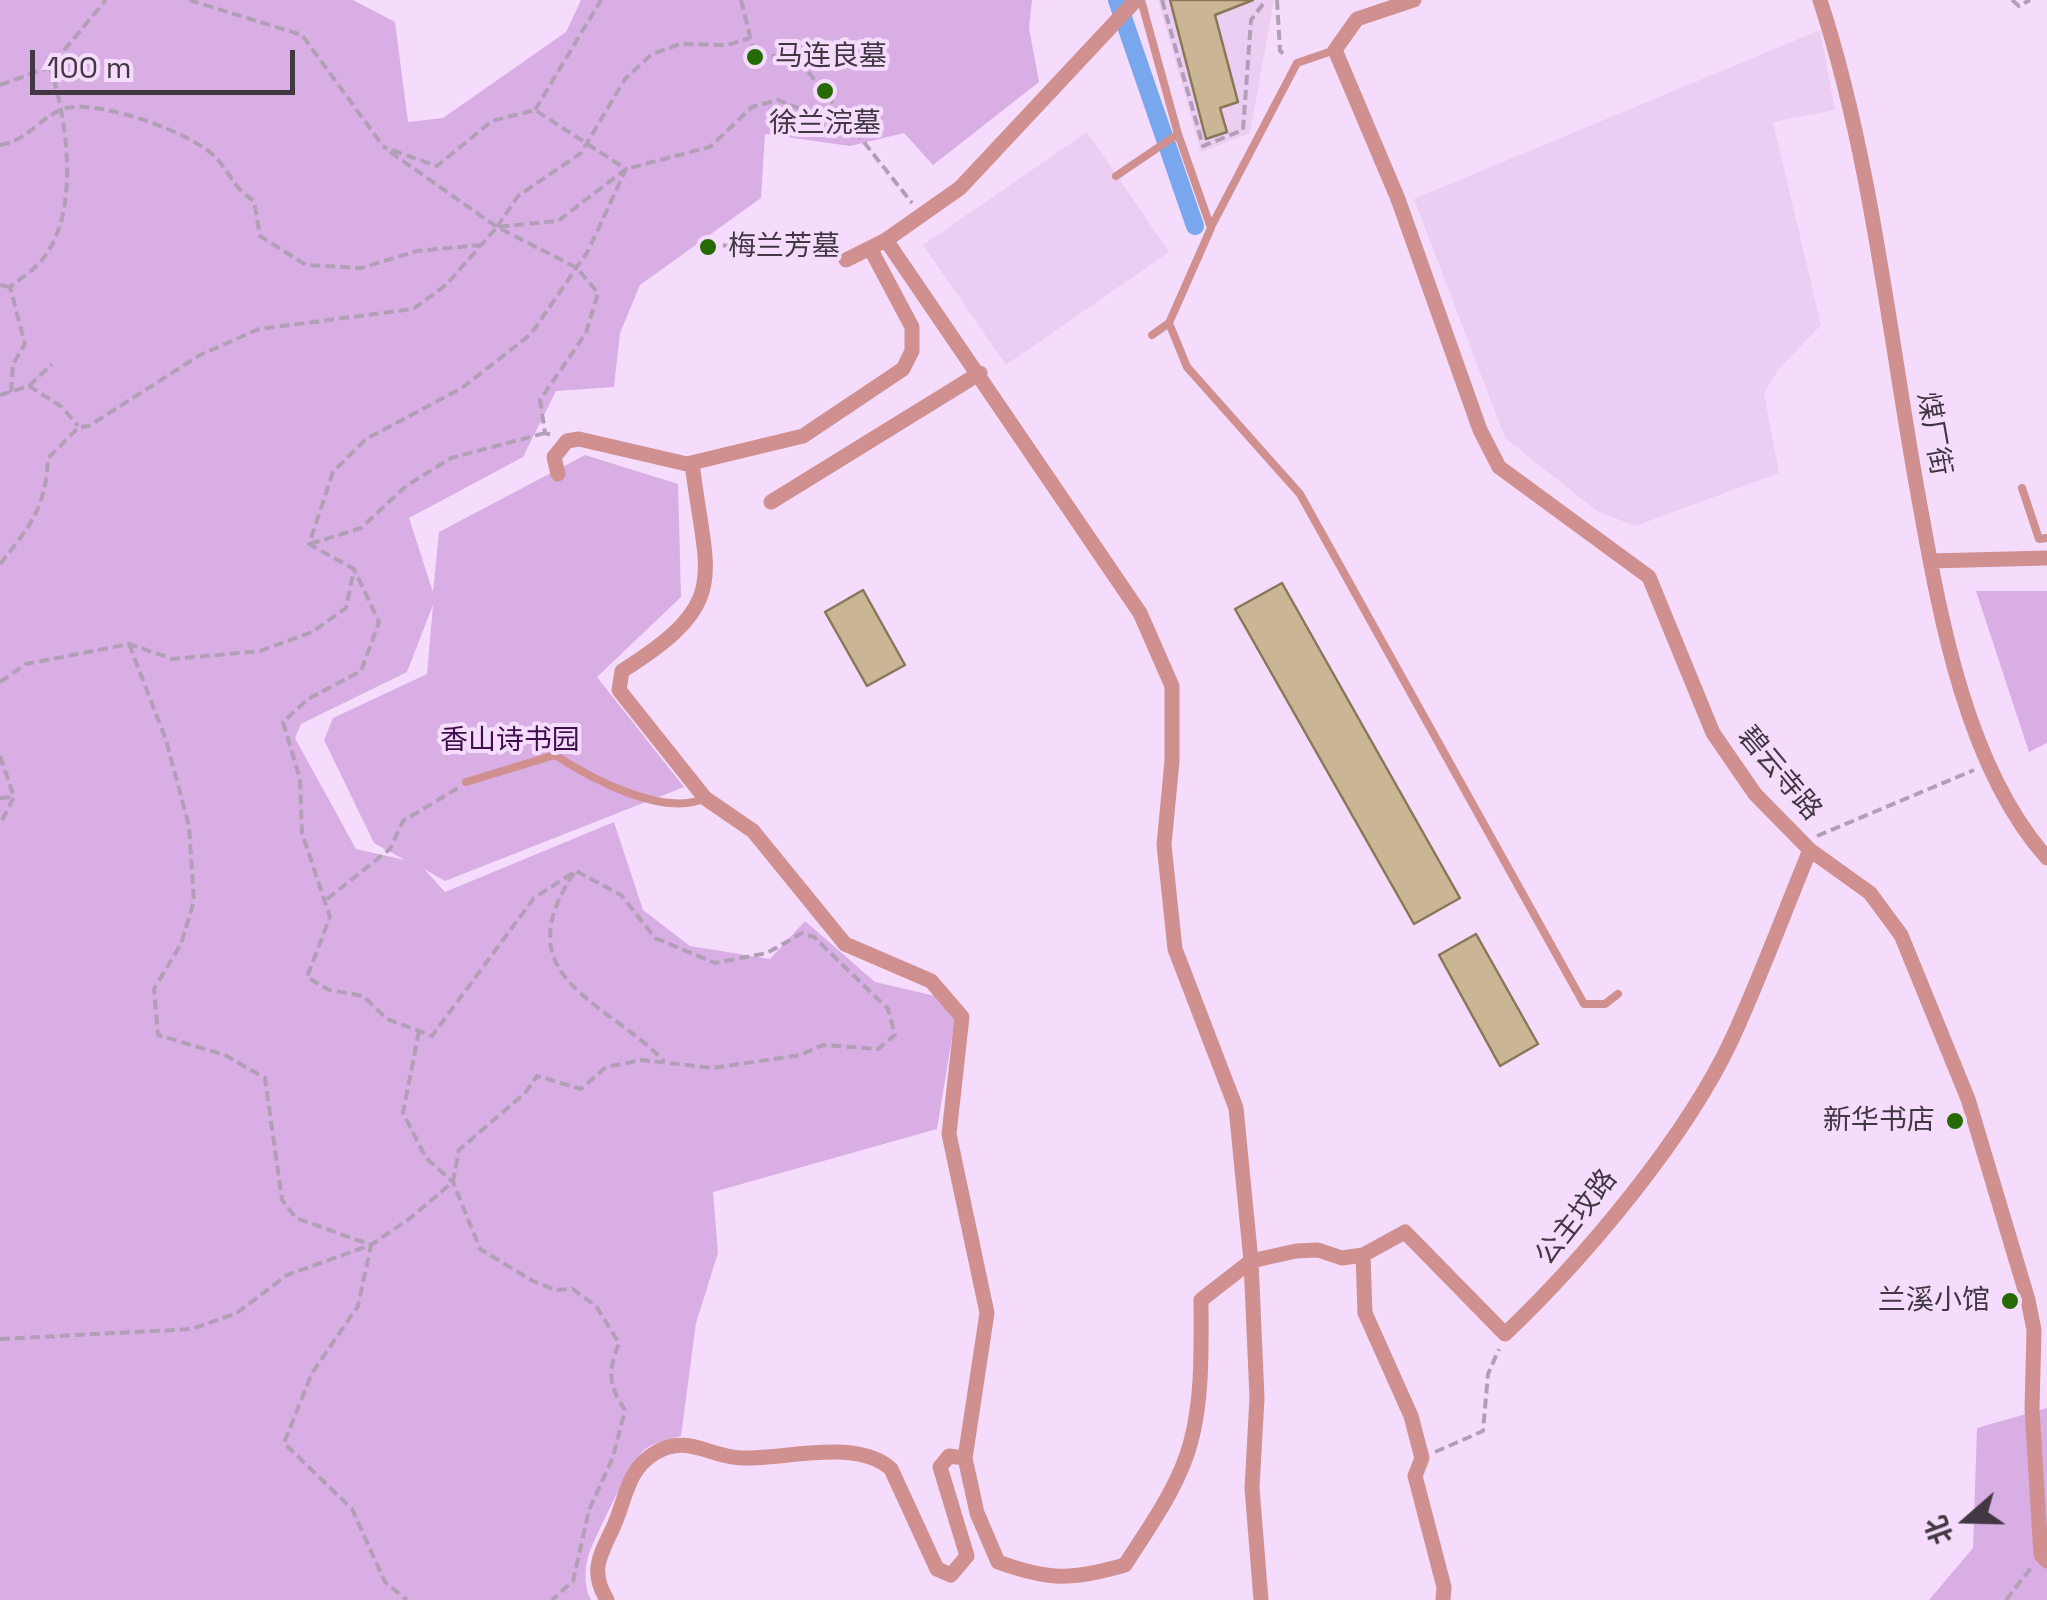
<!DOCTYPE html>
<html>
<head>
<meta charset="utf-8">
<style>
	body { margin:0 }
	#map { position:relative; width:2047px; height:1600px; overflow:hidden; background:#f5dcfc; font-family:"Space Grotesk","Noto Sans SC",sans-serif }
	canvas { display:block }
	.north { position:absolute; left:1917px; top:1470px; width:100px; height:100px; -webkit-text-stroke:8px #f5dcfc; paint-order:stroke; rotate:250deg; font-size:28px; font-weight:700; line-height:40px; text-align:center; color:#423844 }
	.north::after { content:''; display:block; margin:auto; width:35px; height:45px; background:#423844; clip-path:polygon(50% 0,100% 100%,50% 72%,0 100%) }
	.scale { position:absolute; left:30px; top:50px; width:265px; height:45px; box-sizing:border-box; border:5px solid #423844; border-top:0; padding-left:12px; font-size:30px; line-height:35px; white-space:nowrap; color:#423844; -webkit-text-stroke:8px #f5dcfc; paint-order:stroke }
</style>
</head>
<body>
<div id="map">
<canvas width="2047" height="1600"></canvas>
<div class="north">北</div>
<div class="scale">100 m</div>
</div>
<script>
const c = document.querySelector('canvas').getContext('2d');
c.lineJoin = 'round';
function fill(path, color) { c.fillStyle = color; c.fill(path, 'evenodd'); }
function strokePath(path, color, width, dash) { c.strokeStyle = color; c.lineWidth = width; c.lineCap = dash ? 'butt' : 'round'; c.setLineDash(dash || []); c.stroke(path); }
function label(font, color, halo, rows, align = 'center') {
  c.font = font + ' "Space Grotesk","Noto Sans SC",sans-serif'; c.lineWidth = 8; c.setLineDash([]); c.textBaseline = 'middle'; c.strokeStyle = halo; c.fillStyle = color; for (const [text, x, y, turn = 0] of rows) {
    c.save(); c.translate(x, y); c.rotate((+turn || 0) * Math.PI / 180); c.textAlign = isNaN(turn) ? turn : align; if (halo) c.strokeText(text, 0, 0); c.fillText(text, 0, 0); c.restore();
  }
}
const built = new Path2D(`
	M1158,0H1274L1250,133L1201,152Z
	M1820,30L1835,110L1773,122L1821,325L1778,370L1764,393L1779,473L1635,526L1597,511L1505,438L1414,199Z
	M1087,132L1169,252L1006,365L923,245Z`);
const green = new Path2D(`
	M0,0H353L395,22L408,122L443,118L566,32L581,0H1032L1029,28L1039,82L933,165L904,133L850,146L765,134L761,198L640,285L620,333L614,387L556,391L523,457L409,518L433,592L439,532L585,455L678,484L681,597L597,677L684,787L445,881L424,869L445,892L614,822L643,910L690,946L770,959L805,921L875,982L944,998L955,1019L937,1129L713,1192L718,1253L696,1323L681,1436C669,1440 654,1442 644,1450C632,1460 596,1535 589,1554C584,1568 584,1588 591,1600H0ZM433,605L427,674L333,718L324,740L374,843L405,860L356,849L295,738L301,724L407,672Z
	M1976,591H2047V743L2029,752Z
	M2047,1408V1600H1929L1973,1548L1977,1428Z`);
const canal = new Path2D(`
	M1117,0L1195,226`);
const building = new Path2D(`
	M1170,0H1253L1215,15L1238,102L1220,108L1227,132L1206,139Z
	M1282,583L1460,898L1414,924L1235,609Z
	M863,590L905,665L867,686L825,612Z
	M1476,934L1538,1044L1500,1066L1439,955Z`);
const path = new Path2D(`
	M189,0L302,35L383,146
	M741,0L755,57L795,55L912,203
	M1162,0L1203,146L1243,130L1251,20L1266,0
	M1277,0L1280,51L1287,56
	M2012,0L2019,6L2030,0
	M0,85L50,67L106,0
	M535,110L601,0
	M0,145C29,141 40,115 67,108C101,100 198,134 219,161C234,179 232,186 254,201L260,236L306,265L361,268L417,251L481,245
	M390,152L497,227L577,268L598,293L586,333L540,400L545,433L551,435
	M497,227L518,196L581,153L625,79L652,54L680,44L728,45L750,38
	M708,247C745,240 792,258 832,259
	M0,285L10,287
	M29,386L52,364
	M11,392L13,364L25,344L10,287C21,278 37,268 45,256C80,209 67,118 50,67
	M0,395L29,386L62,407L78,426
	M310,544L361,528L406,486L451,458L545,433
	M0,564C30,526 46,508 48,458L79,427L89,426L200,355L259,329L413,309L446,285L497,227L558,221L626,169L710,147L752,107L778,100L859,133
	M129,644L166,740L189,826L194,901L181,944L154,989L158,1035L225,1055L265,1078L282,1200L296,1218L371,1245L358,1306L312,1373L284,1443L352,1509L385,1582L407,1600
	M0,682L26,664L129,644L173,659L260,651L312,632L346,608L354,569L309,544L333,472L366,439L462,388L531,334L588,251L626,169L535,110L492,121L437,166L383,147
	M0,756L14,797
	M0,798L14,797L0,824
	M1817,836L1974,770
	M574,873C504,978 604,999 664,1061
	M327,899L390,849L403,821L458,788
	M419,1031L403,1113L426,1158L453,1182L480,1249L533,1281L556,1290L573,1289L596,1306L619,1343C608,1371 608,1385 625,1410L613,1457L589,1510L573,1581L552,1600
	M0,1339L192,1329L237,1313L287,1275L371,1245L409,1219L453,1182L459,1150L526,1092L537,1076L581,1089L606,1067L642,1060L713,1068L800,1055L823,1045L878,1049L895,1035L888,1009L814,937L802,933L767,953L715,963L655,938L621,895L576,871L534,898L432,1036L387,1019L363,996L329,990L307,977L330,917L302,833L300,779L283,722L308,699L361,671L379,622L354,569
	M1435,1452L1483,1431L1488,1374L1499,1349
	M2006,1600L2031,1568`);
const service = new Path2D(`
	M1141,0L1178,134L1211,228L1169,323L1187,367L1300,494L1584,1004H1605L1618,994
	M1116,176L1178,134
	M1211,227L1297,63L1335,50
	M1152,335L1169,323
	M2022,488L2039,539L2047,538
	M466,782L555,755C590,778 664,818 705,798`);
const minor = new Path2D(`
	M1414,0L1357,19L1335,50L1398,199L1480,430L1499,467L1649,577L1713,733L1755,794L1810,850L1870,893L1901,935L1968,1099L2028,1300L2034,1330L2032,1409L2041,1555L2047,1561
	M1820,0C1870,153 1888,325 1916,483C1938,605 1963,764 2047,858
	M886,240L1140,613L1172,686V761L1164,845L1175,949L1236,1108L1251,1261L1257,1398L1252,1488L1261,1600
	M846,260L886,240L960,188L1136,0
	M692,463C706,579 733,601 622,671L619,690L705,798L753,831L845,944L931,981L962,1017L949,1134L987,1313L965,1458
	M558,474L554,457L567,441L579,439L687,464L803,436L903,369L912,351V327L870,248
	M771,502L980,373
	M1930,561L2047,558
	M1363,1255L1365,1313L1411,1416L1422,1458L1415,1476L1444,1587L1443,1600
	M607,1600C590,1572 599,1557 612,1530C626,1501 626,1470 655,1453C687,1433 711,1458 743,1458C787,1459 857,1438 891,1469L937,1569L951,1575L967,1556L940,1467L949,1456L965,1458L977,1513L998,1562C1051,1581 1072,1580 1125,1565C1149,1527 1180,1485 1191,1441C1203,1396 1201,1346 1201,1300L1251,1261L1296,1251L1318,1250L1342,1258L1363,1255L1405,1232L1505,1334C1584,1259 1686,1138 1732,1039C1760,978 1784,913 1810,850`);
const markers = [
	[755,57,10,"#256a02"],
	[825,91,10,"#256a02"],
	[708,247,10,"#256a02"],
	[1955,1121,10,"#256a02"],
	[2010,1301,10,"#256a02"]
];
const poiNames = [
	["马连良墓",775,57],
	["徐兰浣墓",825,124,"center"],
	["梅兰芳墓",728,247],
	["新华书店",1935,1121,"right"],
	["兰溪小馆",1990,1301,"right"]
];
const streetNames = [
	["煤厂街",1933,434,80],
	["碧云寺路",1779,774,50],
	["公主坟路",1577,1218,-52]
];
const parkNames = [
	["香山诗书园",510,741]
];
fill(built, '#eccef3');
fill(green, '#d9aee5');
strokePath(canal, '#79a7ed', 18);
fill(building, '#cab594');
strokePath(building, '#8a7658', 2.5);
strokePath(path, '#b29fb7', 4, [10, 5]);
strokePath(service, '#d09090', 8);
strokePath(minor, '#d09090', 15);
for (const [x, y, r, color] of markers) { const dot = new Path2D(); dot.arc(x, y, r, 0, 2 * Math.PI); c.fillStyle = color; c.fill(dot); strokePath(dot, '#f5dcfc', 4); }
label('28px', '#423844', '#f5dcfc', poiNames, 'left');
label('28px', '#423844', '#f5dcfc', streetNames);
label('28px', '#400e4d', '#f5dcfc', parkNames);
</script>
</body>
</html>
